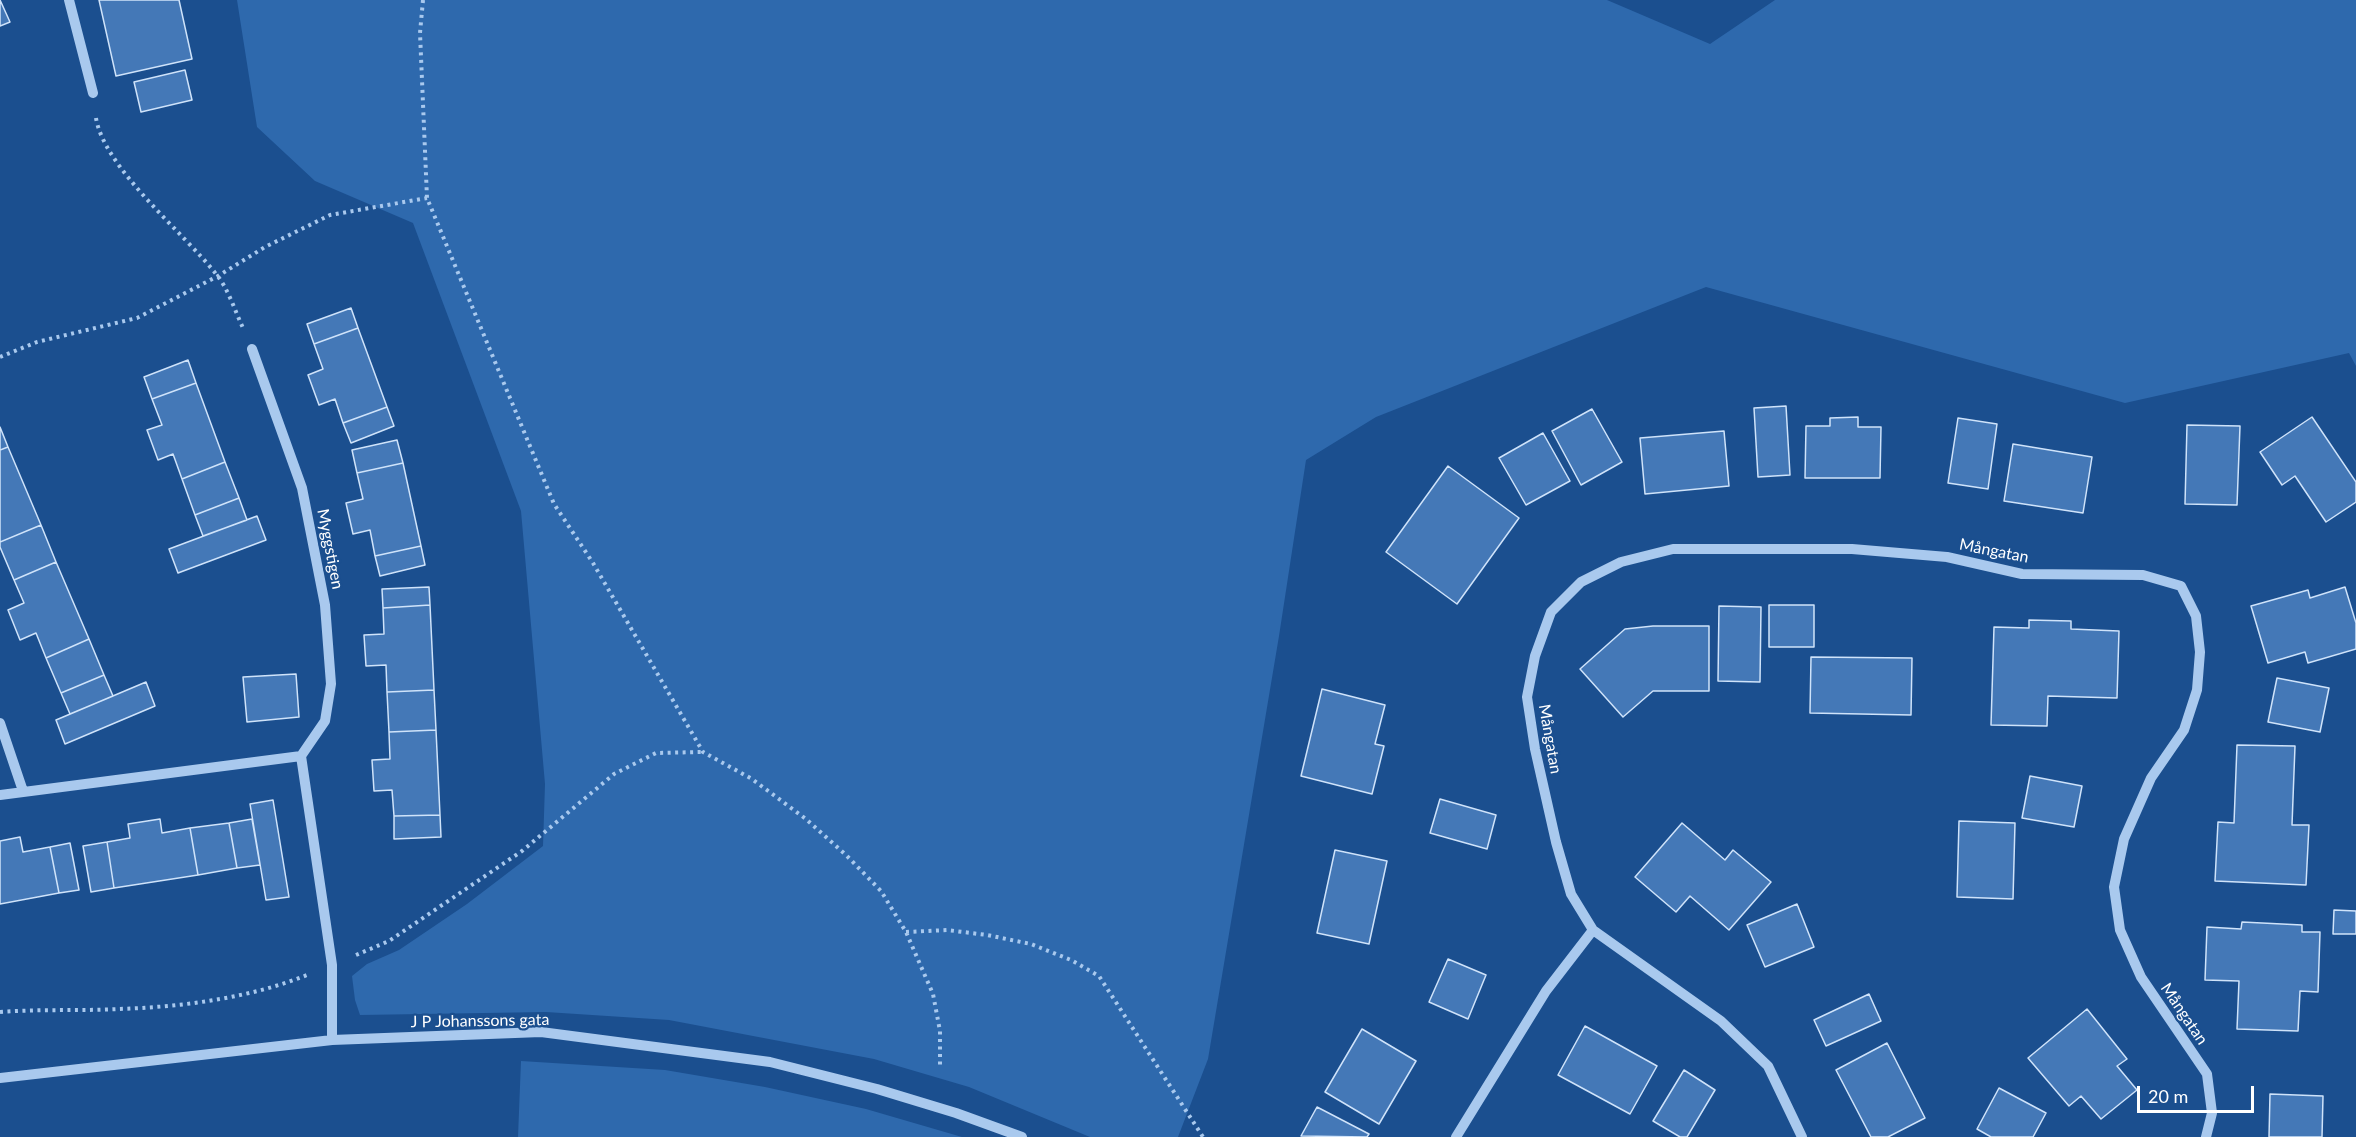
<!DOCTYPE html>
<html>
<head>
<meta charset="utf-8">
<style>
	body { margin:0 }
	#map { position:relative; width:2356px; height:1137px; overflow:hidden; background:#1b4f8f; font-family:Lato,sans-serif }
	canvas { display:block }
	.scale { position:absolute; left:2137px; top:1086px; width:117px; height:27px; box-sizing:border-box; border:3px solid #fff; border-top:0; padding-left:8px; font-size:18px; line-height:21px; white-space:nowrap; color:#fff; -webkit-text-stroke:4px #1b4f8f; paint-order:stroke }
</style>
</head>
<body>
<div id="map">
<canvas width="2356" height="1137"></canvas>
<div class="scale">20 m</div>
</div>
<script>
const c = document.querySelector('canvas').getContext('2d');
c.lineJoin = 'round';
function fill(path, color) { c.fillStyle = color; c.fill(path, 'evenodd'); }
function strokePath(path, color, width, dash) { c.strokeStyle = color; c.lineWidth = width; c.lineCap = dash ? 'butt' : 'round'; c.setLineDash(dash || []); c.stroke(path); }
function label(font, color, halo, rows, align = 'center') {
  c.font = font + ' Lato,sans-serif'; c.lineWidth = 4.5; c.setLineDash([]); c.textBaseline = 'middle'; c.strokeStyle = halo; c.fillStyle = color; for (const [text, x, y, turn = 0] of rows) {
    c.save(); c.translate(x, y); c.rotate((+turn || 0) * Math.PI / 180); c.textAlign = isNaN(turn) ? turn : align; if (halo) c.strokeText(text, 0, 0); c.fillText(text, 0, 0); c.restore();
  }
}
const green = new Path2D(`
	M237,0H1607L1710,44L1775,0H2356V366L2349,353L2125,403L1706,287L1376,417L1306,460L1279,636L1208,1059L1178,1137H1090L969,1087L874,1059L669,1020L546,1012L360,1015L355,1000L352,976L367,964L399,950L467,904L543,846L545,784L521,511L413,223L315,181L257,127Z
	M521,1061L665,1070L765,1087L866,1109L962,1137H518Z`);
const building = new Path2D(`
	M0,0L10,22L0,26Z
	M99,0H179L192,59L116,76Z
	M185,70L192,100L141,112L134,82Z
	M351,308L358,328L314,344L307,324Z
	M358,328L387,407L343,423L335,399L319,405L308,375L323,369L314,344Z
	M188,360L196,383L152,399L144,377Z
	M196,383L225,462L182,479L173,454L158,460L147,430L162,425L152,399Z
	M1786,406L1790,475L1758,477L1754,408Z
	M387,407L394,426L351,443L343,423Z
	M1592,409L1622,462L1581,485L1552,431Z
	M1858,417V427H1881L1880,478H1805L1806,426H1830V418Z
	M2312,417L2356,482V502L2326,522L2295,476L2282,485L2260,452Z
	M1958,418L1997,424L1988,489L1948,483Z
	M2187,425L2240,426L2237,505L2185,504Z
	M0,427L8,447L0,450Z
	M1724,431L1729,486L1645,494L1640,438Z
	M1543,433L1570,481L1526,505L1499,458Z
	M397,440L403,463L357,473L352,450Z
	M2013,444L2092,457L2083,513L2004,501Z
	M8,447L41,525L0,542V450Z
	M225,462L239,498L195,515L182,479Z
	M403,463L421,546L375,556L370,530L353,534L346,503L363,499L357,473Z
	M1448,466L1519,518L1457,604L1386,552Z
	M239,498L247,520L203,536L195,515Z
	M257,516L266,540L178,573L169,549Z
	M41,525L56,562L14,580L0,547V542Z
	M421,546L425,565L380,576L375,556Z
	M56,562L89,639L46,658L36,633L20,640L8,610L24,603L14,580Z
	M429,587L430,605L383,608L382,589Z
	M2345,587L2356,623V649L2308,663L2305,652L2268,663L2251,606L2308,590L2310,598Z
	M430,605L434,690L387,692L386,665L366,666L364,635L384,634L383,608Z
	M1769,605H1814V647H1769Z
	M1719,606L1761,607L1760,682L1718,681Z
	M2029,620L2071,621V629L2119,631L2117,698L2048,696L2047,726L1991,725L1994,627L2029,628Z
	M1653,626H1709V691H1653L1623,717L1580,669L1625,629Z
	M89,639L104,675L61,693L46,658Z
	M1811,657L1912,658L1911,715L1810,713Z
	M296,674L299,717L247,722L243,677Z
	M104,675L113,696L70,714L61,693Z
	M2277,678L2329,688L2320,732L2268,722Z
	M146,682L155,706L65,744L56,720Z
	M1322,689L1385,705L1375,744L1384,746L1372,794L1301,776Z
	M434,690L436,730L389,732L387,692Z
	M436,730L440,815L394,816L392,790L374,791L372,760L390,759L389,732Z
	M2237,745L2295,746L2292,825H2309L2306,885L2215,881L2218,822L2234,823Z
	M2030,776L2082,786L2074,827L2022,818Z
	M1440,799L1496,815L1487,849L1430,833Z
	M273,800L289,897L266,900L250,804Z
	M440,815L441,837L394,839V816Z
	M160,819L162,833L190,828L198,875L114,888L107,842L130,838L128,824Z
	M252,819L260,865L237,868L229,823Z
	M1959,821L2015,823L2013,899L1957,897Z
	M229,823L237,868L198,875L190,828Z
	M1682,823L1725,860L1733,850L1771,882L1729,930L1690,896L1676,912L1635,877Z
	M20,837L23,852L50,847L59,893L0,904V841Z
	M107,842L114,888L91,892L83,846Z
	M70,843L79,890L59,893L50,847Z
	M1335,850L1387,861L1369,944L1317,933Z
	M1797,904L1814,947L1765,967L1747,925Z
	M2334,910L2356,911V934H2333Z
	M2242,922L2302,925V932H2320L2318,992L2300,991L2298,1031L2237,1029L2239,981L2205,980L2207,927L2241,929Z
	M1448,959L1486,975L1468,1019L1429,1002Z
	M1869,994L1881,1021L1826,1046L1814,1020Z
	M2087,1009L2127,1059L2117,1066L2137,1090L2101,1119L2081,1096L2069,1106L2028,1058Z
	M1585,1026L1657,1066L1630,1114L1558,1075Z
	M1362,1029L1416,1061L1379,1124L1325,1092Z
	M1887,1043L1925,1118L1888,1137H1871L1836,1070Z
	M1684,1070L1715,1090L1687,1137H1680L1653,1121Z
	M1999,1088L2046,1113L2033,1137H1991L1977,1129Z
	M2270,1094L2323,1096L2322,1137H2269Z
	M1317,1107L1369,1134L1367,1137L1301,1136Z`);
const path = new Path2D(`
	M423,0L420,33L427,198L554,504L593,563L703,752L752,779L806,819L847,856L881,891L906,932L933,994L940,1031V1068
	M96,118C104,168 184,233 216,274C228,288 235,311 243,328
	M0,357L37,342L137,318L218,276L265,247L330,215L427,198
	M906,932L947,930L987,935L1031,944L1071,960L1099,976L1203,1137
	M356,955L389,941L522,851L614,774L656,753L703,752
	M0,1012C39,1009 79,1011 119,1009C181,1007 250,998 307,975`);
const minor = new Path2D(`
	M69,0L93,93
	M252,349L302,488L325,605L331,684L325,721L301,756
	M0,723L23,791
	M0,795L301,756L332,965V1040
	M0,1078L332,1040L541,1032L770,1062L877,1089L956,1113L1022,1137
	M1456,1137L1546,991L1593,930
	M1802,1137L1768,1066L1721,1021L1593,930L1571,894L1556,842L1535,749L1527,697L1535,656L1551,612L1581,582L1621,562L1673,549H1852L1947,557L2022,574L2143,575L2181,586L2196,616L2200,652L2197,690L2184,730L2151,778L2124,839L2114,887L2120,930L2141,977L2207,1074L2212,1113L2206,1137`);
const streetNames = [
	["Myggstigen",330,549,79],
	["Mångatan",1994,551,11],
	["Mångatan",1550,739,80],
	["Mångatan",2184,1014,56],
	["J P Johanssons gata",480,1021,-1]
];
fill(green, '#2e69ad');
fill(building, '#4478b7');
strokePath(building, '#cfe3fa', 1.5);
strokePath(path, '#a9c9ee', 4, [3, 4.5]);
strokePath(minor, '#a9c9ee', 10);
label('16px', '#fff', '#1b4f8f', streetNames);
</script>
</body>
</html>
